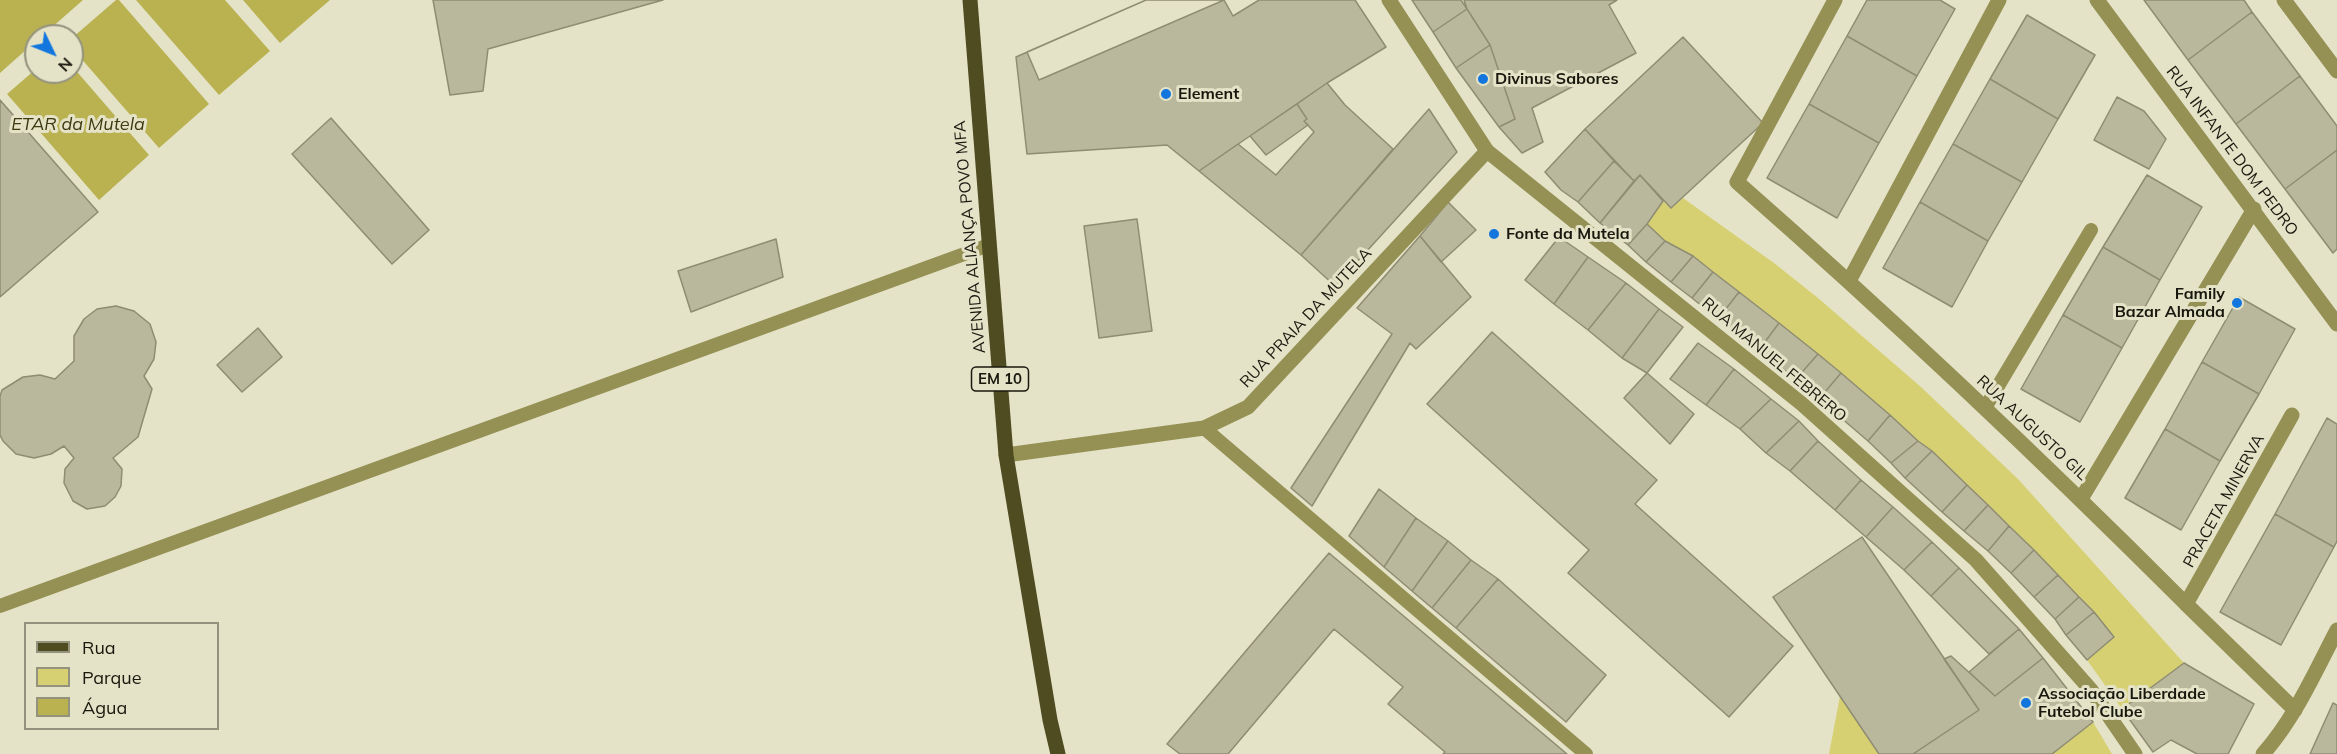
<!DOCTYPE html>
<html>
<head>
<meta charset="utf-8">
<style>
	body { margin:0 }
	#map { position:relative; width:2337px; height:754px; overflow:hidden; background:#e4e3c7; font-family:Mulish,sans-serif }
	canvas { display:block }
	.legend { position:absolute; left:24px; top:622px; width:195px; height:108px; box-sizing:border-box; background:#e4e3c7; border:2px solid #93927d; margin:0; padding:8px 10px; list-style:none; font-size:18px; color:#19180e }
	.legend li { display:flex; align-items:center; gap:12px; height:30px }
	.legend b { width:30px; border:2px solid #93927d }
	.north { position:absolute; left:24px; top:24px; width:60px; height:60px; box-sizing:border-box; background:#e4e3c7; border:2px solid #93927d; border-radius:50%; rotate:133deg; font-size:16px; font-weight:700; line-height:24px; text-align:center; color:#19180e }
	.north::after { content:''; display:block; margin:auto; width:21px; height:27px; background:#1276de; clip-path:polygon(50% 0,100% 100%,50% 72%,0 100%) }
</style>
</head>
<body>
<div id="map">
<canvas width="2337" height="754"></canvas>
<ul class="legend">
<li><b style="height:8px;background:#4f4c22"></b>Rua</li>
<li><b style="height:16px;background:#d7d073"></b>Parque</li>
<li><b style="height:16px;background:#bab251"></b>Água</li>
</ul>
<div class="north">N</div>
</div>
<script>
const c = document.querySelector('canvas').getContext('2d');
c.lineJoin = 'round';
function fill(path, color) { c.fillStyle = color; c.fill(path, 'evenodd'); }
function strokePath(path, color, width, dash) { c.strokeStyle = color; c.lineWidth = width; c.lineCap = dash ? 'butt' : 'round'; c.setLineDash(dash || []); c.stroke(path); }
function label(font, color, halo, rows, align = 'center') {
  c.font = font + ' Mulish,sans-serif'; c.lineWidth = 6; c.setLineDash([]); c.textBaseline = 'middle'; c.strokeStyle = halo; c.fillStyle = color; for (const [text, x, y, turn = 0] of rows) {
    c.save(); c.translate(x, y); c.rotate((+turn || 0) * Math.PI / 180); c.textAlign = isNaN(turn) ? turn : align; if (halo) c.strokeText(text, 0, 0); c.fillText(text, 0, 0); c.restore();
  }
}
const green = new Path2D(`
	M1683,198L1774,263L1818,298L1921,387L2018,479L2184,663L2122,709L2087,660L2114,637L2034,550L1932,451L1918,441L1890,415L1779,323L1693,256L1665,241L1647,224L1663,201L1671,208Z
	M1840,696L1879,754H1829Z
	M2093,722L2112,754H2052Z`);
const water = new Path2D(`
	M0,0H83L42,36H36V41L0,73Z
	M116,0H119L209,104L159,148L72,48V38Z
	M136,0H225L270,51L219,95Z
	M243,0H330L280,43Z
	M72,66L149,155L99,200L7,94L36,69V72H72Z`);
const building = new Path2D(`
	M433,0H663L488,49L483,91L450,95Z
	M1146,0H1224L1233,16L1259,0H1355L1386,47L1327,83L1199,171L1167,145L1027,154L1016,57Z
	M1146,0H1224L1039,80L1027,52Z
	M1412,0H1461L1467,9L1433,32Z
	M1464,0H1617L1609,5L1636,53L1532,108L1543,142L1522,153L1499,127L1515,119L1490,45L1467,9Z
	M1867,0H1940L1955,9L1917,76L1847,36Z
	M2144,0H2244L2252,12L2188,60Z
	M1467,9L1490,45L1456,68L1433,32Z
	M2252,12L2300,76L2236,124L2188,60Z
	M2027,15L2095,55L2058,119L1990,79Z
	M1847,36L1917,76L1879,143L1809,104Z
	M1683,37L1763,123L1671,208L1640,175L1634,181L1585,129Z
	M1490,45L1515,119L1499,127L1456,68Z
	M2300,76L2337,126V150L2285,189L2236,124Z
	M1990,79L2058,119L2022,182L1953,144Z
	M1327,83L1345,105L1393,149L1301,255L1199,171L1238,144L1276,175L1314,132L1304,121L1307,119L1297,104Z
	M2117,97L2144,111L2166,139L2149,169L2094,140Z
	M0,100L98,212L0,297Z
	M1297,104L1307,119L1304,121L1308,125L1266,155L1250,136Z
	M1809,104L1879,143L1837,218L1767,178Z
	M1429,109L1457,152L1335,286L1301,255Z
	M331,118L429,230L392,264L292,154Z
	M1585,129L1614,161L1578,202L1561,190L1545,172Z
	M1953,144L2022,182L1988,241L1920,202Z
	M2337,150V249L2333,253L2285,189Z
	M1614,161L1634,181L1600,223L1578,202Z
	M1640,175L1663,201L1647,224L1628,245L1600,223Z
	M2147,175L2202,207L2160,280L2103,247Z
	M1448,202L1476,230L1441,262L1420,236Z
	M1920,202L1988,241L1952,307L1883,268Z
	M1137,219L1152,331L1099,338L1084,226Z
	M1647,224L1665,241L1646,262L1628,245Z
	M1420,236L1471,297L1416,349L1410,343L1312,506L1291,488L1392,334L1357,308Z
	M1559,237L1588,257L1554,304L1525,280Z
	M776,239L783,277L691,312L678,271Z
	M1665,241L1693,256L1671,282L1646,262Z
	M2103,247L2160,280L2122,348L2063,315Z
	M1693,256L1713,272L1692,298L1671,282Z
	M1588,257L1626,283L1588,330L1554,304Z
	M1713,272L1739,292L1718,319L1692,298Z
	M1626,283L1659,309L1622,358L1588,330Z
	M1739,292L1779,323L1759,350L1718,319Z
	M2239,297L2295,329L2259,394L2202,362Z
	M116,306L134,311L150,324L156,342L154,359L144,376L152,389L138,437L113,458L122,469L121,486L115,497L105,506L87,509L73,501L64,483L65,469L74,458L64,446L51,454L34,458L16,454L3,441L0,435V396L2,390L23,377L40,375L55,379L74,361V336L84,319L97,309Z
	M1659,309L1683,327L1647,373L1622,358Z
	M2063,315L2122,348L2080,422L2021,389Z
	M1779,323L1818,354L1796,379L1759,350Z
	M258,328L282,357L242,392L217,365Z
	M1492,332L1657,480L1635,504L1793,646L1729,717L1568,573L1589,550L1427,404Z
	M1698,343L1734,369L1706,405L1670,379Z
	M1818,354L1841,373L1819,399L1796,379Z
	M2202,362L2259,394L2220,461L2165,429Z
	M1734,369L1771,399L1740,429L1706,405Z
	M1647,373L1694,414L1670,444L1624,398Z
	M1841,373L1890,415L1868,441L1819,399Z
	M1771,399L1799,421L1766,453L1740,429Z
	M1890,415L1918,441L1891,463L1868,441Z
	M2327,418L2337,424V541L2334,547L2275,514Z
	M1799,421L1818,441L1790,471L1766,453Z
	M2165,429L2220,461L2181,530L2125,498Z
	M1818,441L1861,480L1835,510L1790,471Z
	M1918,441L1932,451L1905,478L1891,463Z
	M1932,451L1967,485L1942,512L1905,478Z
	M1861,480L1893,507L1866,537L1835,510Z
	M1967,485L1988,505L1964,531L1942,512Z
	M1379,489L1416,518L1384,567L1349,536Z
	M1988,505L2009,526L1988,551L1964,531Z
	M1893,507L1932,542L1904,570L1866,537Z
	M2275,514L2334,547L2281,645L2220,612Z
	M1416,518L1448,541L1412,591L1384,567Z
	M2009,526L2034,550L2011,573L1988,551Z
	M1862,537L1979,710L1913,754H1879L1773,597Z
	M1448,541L1471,560L1432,608L1412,591Z
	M1932,542L1959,568L1931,596L1904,570Z
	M2034,550L2058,575L2034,597L2011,573Z
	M1329,553L1567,754H1443L1445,752L1388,704L1403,687L1334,629L1228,754H1180L1167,744Z
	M1471,560L1498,579L1456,628L1432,608Z
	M1959,568L2019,629L1989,654L1931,596Z
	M2058,575L2079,597L2055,619L2034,597Z
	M1498,579L1606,675L1566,722L1456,628Z
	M2079,597L2094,612L2066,635L2055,619Z
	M2094,612L2114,637L2087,660L2066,635Z
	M2019,629L2043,658L1995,696L1969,672Z
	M1951,656L1995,696L2043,658L2093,722L2052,754H1913L1979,710L1944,659Z
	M2184,663L2254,704L2228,754H2197L2171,740L2153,752L2122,709Z
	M2333,703L2337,705V754H2310Z`);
const service = new Path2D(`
	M1985,408L2091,230
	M1204,428L1586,754
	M0,606L989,245`);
const pedestrian = new Path2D(`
	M2186,604L2295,710`);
const minor = new Path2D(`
	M1835,0L1737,182C1892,318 2041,459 2186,604L2292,415
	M2097,0L2337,324
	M2284,0L2337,71
	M1849,281L1999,0
	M1006,455L1204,428L1248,407L1487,151
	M2081,499L2254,209
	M2263,754C2295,718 2315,672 2337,630`);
const tertiary = new Path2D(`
	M1389,0L1487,151L1802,404L1976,560L2091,690L2135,754`);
const primary = new Path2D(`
	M970,0L1006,455L1050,720L1058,754`);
const markers = [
	[1483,79,6,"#1276de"],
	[1166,94,6,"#1276de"],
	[1494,234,6,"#1276de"],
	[2237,303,6,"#1276de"],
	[2026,703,6,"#1276de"]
];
const shields = [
	[1000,379,57]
];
const shieldNames = [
	["EM 10",1000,379]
];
const poiNames = [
	["Divinus Sabores",1495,79],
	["Element",1178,94],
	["Fonte da Mutela",1506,234],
	["Family",2225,294,"right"],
	["Bazar Almada",2225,312,"right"],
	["Associação Liberdade",2038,694],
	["Futebol Clube",2038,712]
];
const streetNames = [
	["RUA INFANTE DOM PEDRO",2232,151,53],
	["AVENIDA ALIANÇA POVO MFA",970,237,-95],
	["RUA PRAIA DA MUTELA",1306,318,-47],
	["RUA MANUEL FEBRERO",1774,360,40],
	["RUA AUGUSTO GIL",2032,428,43],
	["PRACETA MINERVA",2224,501,-61]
];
const waterNames = [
	["ETAR da Mutela",78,125]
];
fill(green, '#d7d073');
fill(water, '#bab251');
fill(building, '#b9b89d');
strokePath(building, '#8e8c72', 1.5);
strokePath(service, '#959054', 14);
strokePath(pedestrian, '#959054', 15);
strokePath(minor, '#959054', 15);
strokePath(tertiary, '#959054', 15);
strokePath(primary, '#4f4c22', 15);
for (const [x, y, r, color] of markers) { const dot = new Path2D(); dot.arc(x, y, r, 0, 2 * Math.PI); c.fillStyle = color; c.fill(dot); strokePath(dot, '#e4e3c7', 2); }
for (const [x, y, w] of shields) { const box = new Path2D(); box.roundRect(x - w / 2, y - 12, w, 24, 4.5); c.fillStyle = '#e4e3c7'; c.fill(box); strokePath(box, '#19180e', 1.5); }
label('bold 15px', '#19180e', null, shieldNames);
label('bold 16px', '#19180e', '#e4e3c7', poiNames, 'left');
label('16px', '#19180e', '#e4e3c7', streetNames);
label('italic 18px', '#3e3a11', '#e4e3c7', waterNames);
</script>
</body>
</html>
